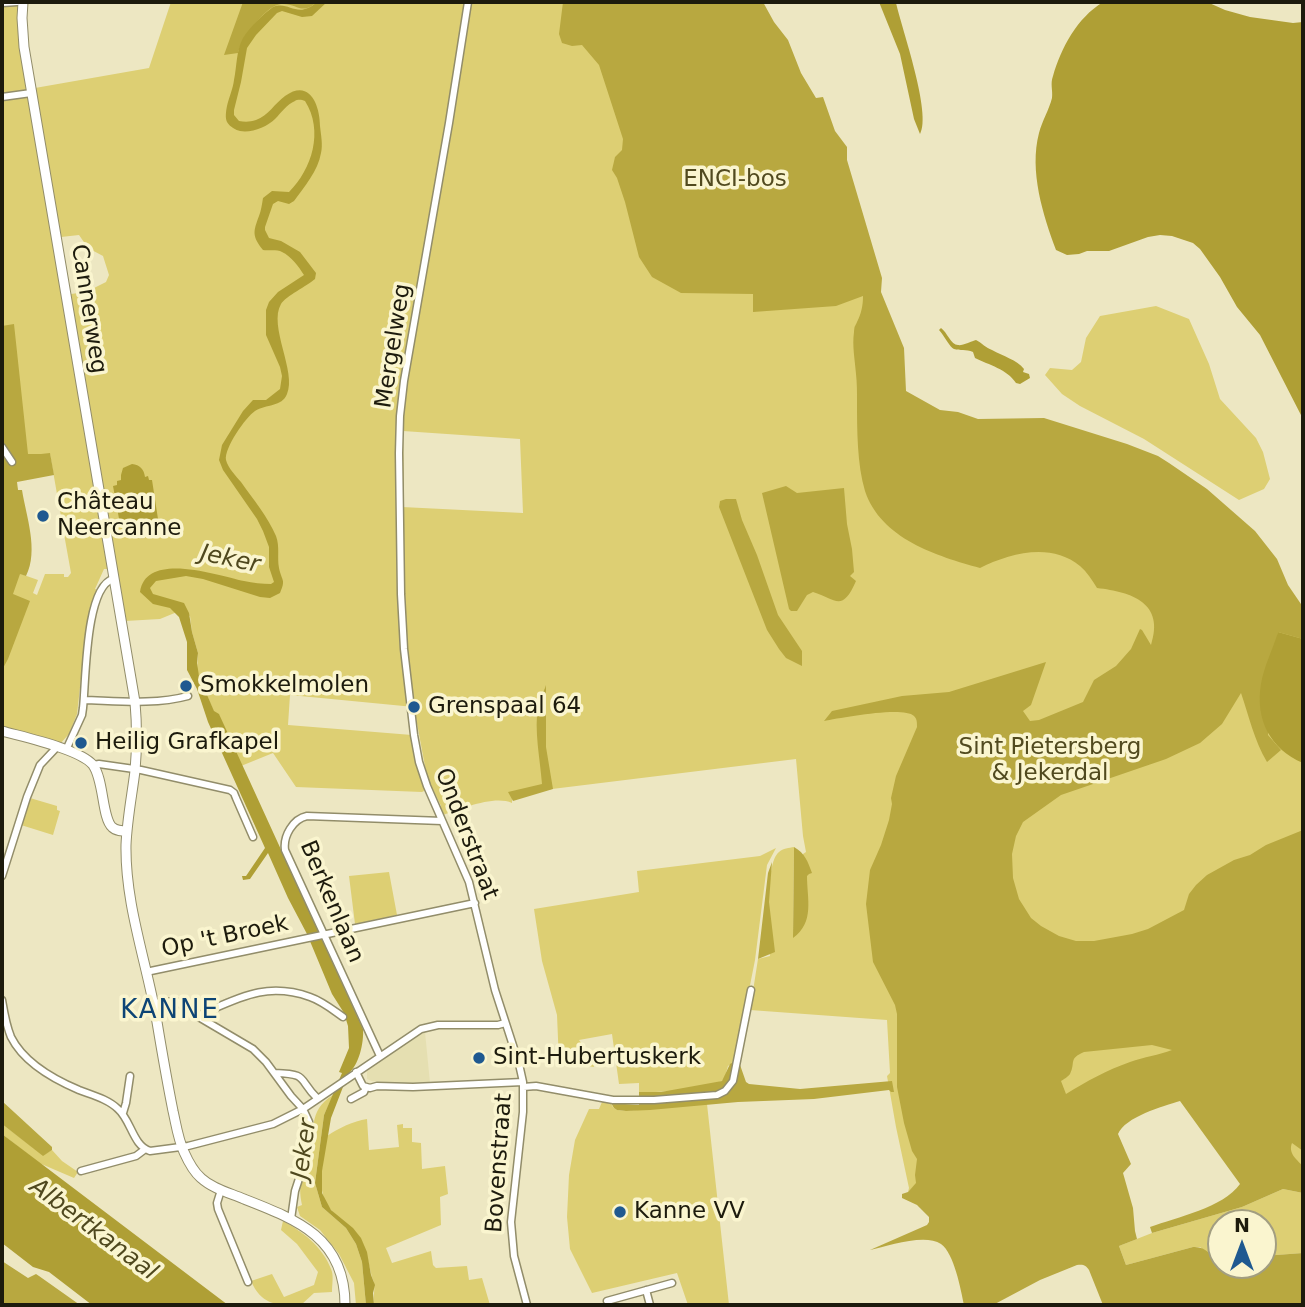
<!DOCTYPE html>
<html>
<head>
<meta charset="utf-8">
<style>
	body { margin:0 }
	#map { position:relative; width:1305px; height:1307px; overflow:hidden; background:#ede7c2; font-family:"DejaVu Sans",sans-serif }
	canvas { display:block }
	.frame { position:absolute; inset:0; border:4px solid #1d1b0d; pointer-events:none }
	.north { position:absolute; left:1207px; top:1209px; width:70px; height:70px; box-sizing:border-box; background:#faf5cf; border:2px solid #a29e81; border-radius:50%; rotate:0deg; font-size:19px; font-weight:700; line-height:28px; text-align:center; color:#1d1b0d }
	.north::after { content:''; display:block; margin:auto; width:24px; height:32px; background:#1f5990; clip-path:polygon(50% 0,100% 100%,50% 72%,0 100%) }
</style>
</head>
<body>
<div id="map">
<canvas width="1305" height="1307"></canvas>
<div class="frame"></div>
<div class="north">N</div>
</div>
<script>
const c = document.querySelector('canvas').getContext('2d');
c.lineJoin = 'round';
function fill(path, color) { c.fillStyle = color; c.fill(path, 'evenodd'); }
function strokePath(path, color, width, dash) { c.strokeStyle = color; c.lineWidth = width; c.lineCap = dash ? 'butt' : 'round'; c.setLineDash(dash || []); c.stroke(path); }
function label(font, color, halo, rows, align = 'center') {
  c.font = font + ' "DejaVu Sans",sans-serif'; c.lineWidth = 7; c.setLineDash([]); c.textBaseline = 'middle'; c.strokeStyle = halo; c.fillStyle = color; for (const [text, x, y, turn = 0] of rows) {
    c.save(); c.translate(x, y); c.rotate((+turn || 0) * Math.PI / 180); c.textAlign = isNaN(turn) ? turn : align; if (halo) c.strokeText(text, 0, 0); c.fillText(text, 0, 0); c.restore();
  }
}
const built = new Path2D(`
	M425,1032L430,1083H400L372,1081L367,1079V1071L416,1036Z`);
const green = new Path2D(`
	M2,2H27L26,35L35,88L149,68L171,2H760L839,151L891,439L1303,633V1185L1216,1093L1163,1103L914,1186L908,1192L909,1188L896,1127L887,1076L890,1073L887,1020L750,1010L758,959L770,956C770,935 764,864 779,852C783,848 789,848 794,847L793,937L803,854L806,852L803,836L796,759L552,789L512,798V803C494,795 461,809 443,815L439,807L441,806L427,777L414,707L290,695L288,725L412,735L426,790L422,792L296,787L273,753L241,766L219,715L214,712L197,671L198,653L192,632L190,616L177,612L160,619L125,621L115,569H104L95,589L98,590L91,621L88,622L86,634L77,714L69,734L59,745L2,727V678L4,674H2ZM79,235L88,248L103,256L109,275L106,282L86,292L71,294L61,237ZM403,431L520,439L523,513L402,507L404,484ZM50,454L57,494L60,496L58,499L63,528L66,530L64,534L71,573L68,577H64V574H45L37,595L33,593L38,580L21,574L18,490L14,480Z
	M1156,306L1189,319L1209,364L1220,399L1256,438L1263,452L1270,479L1264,489L1239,500L1144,439L1080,406L1062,394L1045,375L1050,368L1072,370L1081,362L1086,338L1100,316Z
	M30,798L57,806V810L60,811L53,835L21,825Z
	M776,848L767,865L755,960L735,1061L728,1066L724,1080C705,1089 661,1093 639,1092V1083L619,1084L612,1034L579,1040L592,1057L594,1067L559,1062L557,1015L542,961L534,909L639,892L637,871L760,856Z
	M389,872L397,915L355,924L349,876Z
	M333,1095L324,1115L315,1183L322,1207L346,1228L356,1244L362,1262L366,1305H356L354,1283L339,1254L320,1230L300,1216L297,1207L302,1205C297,1180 304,1179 309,1156C316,1131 307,1111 333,1095Z
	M602,1102L611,1103C613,1111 620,1110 626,1111L707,1104L729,1305H688L677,1273L592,1293L570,1249L567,1217L569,1175L575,1140L589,1109H599Z
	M367,1119L369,1150L399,1147L397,1125L403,1124V1128H412V1142L421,1143L422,1169L445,1166L448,1194L440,1197L441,1225L386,1248L392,1263L431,1251L433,1265L436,1268L467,1266L469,1280L482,1278L490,1305H374C373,1297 375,1290 374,1284C374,1280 371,1277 371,1273C368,1262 367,1252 362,1242C355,1227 342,1222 331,1210C314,1192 324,1159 327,1136C339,1128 353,1121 367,1119Z
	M2,1124L43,1155L52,1150L62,1161L78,1172L74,1178L39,1163L2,1134Z
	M1283,1189L1303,1193V1253L1263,1256V1223H1221V1265L1200,1247H1193L1126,1265L1119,1246L1152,1233L1242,1207Z
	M283,1221C302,1231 323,1247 331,1269C334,1275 332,1284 332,1292L314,1293L301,1305C277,1305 262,1306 251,1281L272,1274L284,1297L314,1285L318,1272L297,1244L281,1230Z`);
const forest = new Path2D(`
	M243,2H317C301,16 298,3 281,4C265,6 241,39 238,53L224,55Z
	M563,2H763L774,22L788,40L801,73L816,98L823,97L835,131L847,147V160L882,278L881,292L904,348L906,391L940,410L958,412L978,419L1044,418L1127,444L1158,456L1169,463L1207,489L1255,531L1277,559L1288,585L1303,607V639L1278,632L1268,735L1281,750L1267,762C1254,740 1249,716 1241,693L1222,724L1200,743L1166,759L1061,795L1023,822L1016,836L1012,854L1013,878L1019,899L1031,918L1041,926L1059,936L1076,941H1094L1132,934L1148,929L1184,910L1189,894L1196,885L1207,875L1234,860L1250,855L1266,845L1303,830V1151L1292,1143C1288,1153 1296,1159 1303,1166V1193L1283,1189L1242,1207L1152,1233L1150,1227C1177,1217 1223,1208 1240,1184L1180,1101C1163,1106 1125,1117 1118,1134L1131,1164L1123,1173L1133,1208L1135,1231L1137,1239L1119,1246L1126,1265L1193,1247C1206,1246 1212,1256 1220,1265H1263V1256L1303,1253V1305H1103L1089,1270C1086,1265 1083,1264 1077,1265L1040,1280L993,1305H964C961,1290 954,1253 941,1244C925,1233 888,1246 870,1250L927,1225L929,1222V1217L917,1205L902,1198V1194L908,1192L916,1183L915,1175L917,1159L912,1151L904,1123L897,1087V1014L895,1005L873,962L866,904L870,870L881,845L889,820L892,804L891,798L896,776L917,727C917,722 917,719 914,716C903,706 841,718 824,721L832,711L902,696L949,692L1046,662L1031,705L1023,711L1030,721L1039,720L1083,702L1094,680L1116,666L1131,649L1140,629L1142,630L1151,645C1165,603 1132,592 1097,588C1092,580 1087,572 1080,566C1051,542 1010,553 980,568C937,556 881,539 865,491C857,465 857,429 857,401C857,392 857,383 856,374C855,360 852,346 854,332C855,324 854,329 857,322C861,314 863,306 863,296L836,306L753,312V294L681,293L652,277L639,257L625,202L617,178L612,170L615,157L622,150L623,139L599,65L582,45L572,46L562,43L559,34ZM1152,1045L1172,1050C1159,1055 1144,1057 1130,1062C1107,1070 1087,1081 1066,1094L1061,1081C1063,1080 1069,1076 1070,1074C1076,1062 1068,1059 1084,1052Z
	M14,324L28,454H41L50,453L54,475L17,482L18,490H22C26,516 39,550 26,576L20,574L13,594L30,601L8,659L2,670V326Z
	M786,486L797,493L844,488L847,524L852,549L854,572L850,576L856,581C842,613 836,599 813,592L807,595L797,611H791L789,609L762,493Z
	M726,499H736L742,520L757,555L778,615L802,651V666L786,658L779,649L767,630L719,507L720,501Z
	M546,685V747L553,789L513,801L508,792L542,784C540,758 534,731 538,706C539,699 544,692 546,685Z
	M794,847C805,853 808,862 812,873L809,874L807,876C807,899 815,922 793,938Z
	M772,862L769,902L775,952L758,959L768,873Z
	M735,1061L739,1062L746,1082L749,1084L800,1089L892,1081L894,1092H891L889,1090L814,1099L738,1102L650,1110L626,1111L617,1110L614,1108L611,1103L639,1105V1092H661L722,1081L730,1064Z
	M2,1101L52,1147V1150L43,1156L2,1124Z
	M2,1261L28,1278L36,1274L39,1276L80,1305H2Z`);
const water = new Path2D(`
	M317,2H327L312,16L302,17L282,11L277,13L256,35L247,48L241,82L234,110V115L239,121C245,122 250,122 256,120C268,116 275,103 285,96C310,78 320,106 320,126C321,135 323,145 321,153C318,171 304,187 294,201L289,204L278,201L273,204L265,227V230L269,238L281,241L300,252L316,273L315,279C307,286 286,296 281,304C268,326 297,372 287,394C282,407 266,404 255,411C246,417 224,448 226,460C228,468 236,476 241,482C253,499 268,517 276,536C280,547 277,557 279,568C282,582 286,579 280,593L270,598L260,597L203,579L186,576L156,581L150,588L153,594L184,603L189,613L192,632L198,653L197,663L199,676L214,711L219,714L363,1029C364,1043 359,1065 348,1074L331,1118L322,1171V1193L331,1210L353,1228L361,1238L367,1252L371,1275L375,1285L373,1293L374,1305H366L362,1262L356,1244L346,1228L322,1207L315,1183L324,1115L342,1073L339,1072L349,1048L348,1026L344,1013L332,994L307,934L288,898L268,853L250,879L243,880L242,876H246L265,848L208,722L197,689L187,670V642L179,617L170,608L153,604L140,592C146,550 219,576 244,581C253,583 262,584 271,584L274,582L269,567V547L263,531L257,519L223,470L219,460L222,445L243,411L253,400H266L280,389L282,376L280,367L266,335V310L269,302L278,292L304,275C299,267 291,256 282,252C277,249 268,251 263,250C252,236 253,232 259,216C261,211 262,204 263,198L272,191L289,192C312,169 324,131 305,101C302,100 298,99 295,101C287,104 281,113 275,119C267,127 252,133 240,131C236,130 230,127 227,122C225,118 226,111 227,106C229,97 233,89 234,80C237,66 236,51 243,38C250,27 263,14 273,7C289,0 297,20 317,2Z
	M879,2H895L896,3C902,29 932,114 920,134L914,119L900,54Z
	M1103,2H1207L1225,10L1250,17L1293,23L1303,22V419L1260,335L1237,307L1220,277L1200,249L1193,243L1172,236L1160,235L1148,237L1109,251H1087L1079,254L1067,255L1056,250C1043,215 1029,171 1039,133C1042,121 1049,110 1052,98C1053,90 1050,84 1053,76C1061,48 1077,18 1103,2Z
	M941,328C947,332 951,345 958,345C962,346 972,341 976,340C982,343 986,348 992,350C1003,356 1017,360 1024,369L1023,372L1029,374L1030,378L1020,384L1016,383C1007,369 989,365 975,358L973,352C966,349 960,351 954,349C950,348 944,335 939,330Z
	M132,464C140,465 144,469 145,477L148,476L149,480H152L158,519L154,520V524H151C152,531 149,537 142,539L133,537L128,527L124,528L123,524H120L113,486L117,485V481L121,480V475L123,468Z
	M1278,632L1303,639V763C1270,749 1255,719 1261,684C1264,666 1273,649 1278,632Z
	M2,1134L228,1305H92L49,1272L33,1267L2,1243Z`);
const street = new Path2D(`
	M468,2L449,123L404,381L400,416L399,453L401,594L404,649L414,735L419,762L427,786L469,882L495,990L519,1064L523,1082V1112L511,1222L514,1256L527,1305
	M2,3L17,2
	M2,97L31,93
	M2,447L12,462
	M84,700C118,701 155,705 188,696
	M66,750L82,715L83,708C86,682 85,587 113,579
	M93,765L99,764L141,770L230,790L234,793L236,798L253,837
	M2,876L27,797L40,765L57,747
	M146,972L475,903
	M2,1000C4,1012 6,1025 11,1037C24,1063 53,1079 79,1090C92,1095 108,1099 118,1109C131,1120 133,1146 150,1151L188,1146L273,1124L303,1109L421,1029L438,1025H498L505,1023
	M153,1003L176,1001L197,1016L253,1049L266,1062L291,1096L303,1109L309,1122L310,1136L307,1154L295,1191L291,1219
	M197,1016C237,999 265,981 310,997C322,1001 333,1010 343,1017
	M380,1056L285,850C283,836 293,819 307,816L442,821
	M356,1072L363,1086L370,1088L377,1086L413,1087L523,1082
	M275,1073C310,1074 297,1079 318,1099
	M523,1087L536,1086L613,1100H654L717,1095L725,1091L733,1081L751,990
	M351,1099L364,1092L366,1087
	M123,1113L126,1103L130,1076
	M81,1171L136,1156L144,1150
	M221,1190L217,1203L218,1209L248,1282
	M646,1290L650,1305
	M607,1301L672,1283`);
const secondary = new Path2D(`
	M23,2L22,18L24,47L135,702C137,725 137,748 135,771C132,795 127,820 126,845C125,905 147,963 157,1022C162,1052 167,1081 173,1111C176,1124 178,1139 184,1152C188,1161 194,1172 201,1178C213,1189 230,1193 244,1199C298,1220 345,1238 345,1305
	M2,731C23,737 80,749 93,765C104,780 102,818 112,827C116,831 122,831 127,831`);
const markers = [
	[43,516,7,"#1f5990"],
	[186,686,7,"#1f5990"],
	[414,707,7,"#1f5990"],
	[81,743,7,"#1f5990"],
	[479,1058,7,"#1f5990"],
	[620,1212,7,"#1f5990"]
];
const parkNames = [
	["ENCI-bos",735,180],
	["Sint Pietersberg",1050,748],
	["& Jekerdal",1050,774]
];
const streetNames = [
	["Cannerweg",88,309,81],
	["Mergelweg",394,346,-81],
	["Onderstraat",466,834,69],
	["Berkenlaan",331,902,67],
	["Op 't Broek",225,937,-12],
	["Bovenstraat",500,1163,-86]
];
const poiNames = [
	["Château",57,503],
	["Neercanne",57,529],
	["Smokkelmolen",200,686],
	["Grenspaal 64",428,707],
	["Heilig Grafkapel",95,743],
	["Sint-Hubertuskerk",493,1058],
	["Kanne VV",634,1212]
];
const waterNames = [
	["Jeker",230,560,12],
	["Jeker",305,1149,-82],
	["Albertkanaal",93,1230,37]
];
const quarterNames = [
	["KANNE",170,1011]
];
fill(built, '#e5dfb1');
fill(green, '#ddcf73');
fill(forest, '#b8a840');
fill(water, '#af9f35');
strokePath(street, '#928d6a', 9);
strokePath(secondary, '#928d6a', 11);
strokePath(street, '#fff', 6);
strokePath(secondary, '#fff', 9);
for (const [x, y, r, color] of markers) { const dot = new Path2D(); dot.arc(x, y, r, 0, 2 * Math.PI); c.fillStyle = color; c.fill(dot); strokePath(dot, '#faf5cf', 2.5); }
label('23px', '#514a1f', '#faf5cf', parkNames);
label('23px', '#1d1b0d', '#faf5cf', streetNames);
label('23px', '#1d1b0d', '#faf5cf', poiNames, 'left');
label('italic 24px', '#4f481e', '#faf5cf', waterNames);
c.letterSpacing = '2px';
label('26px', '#0d4475', '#faf5cf', quarterNames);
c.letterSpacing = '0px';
</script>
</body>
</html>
